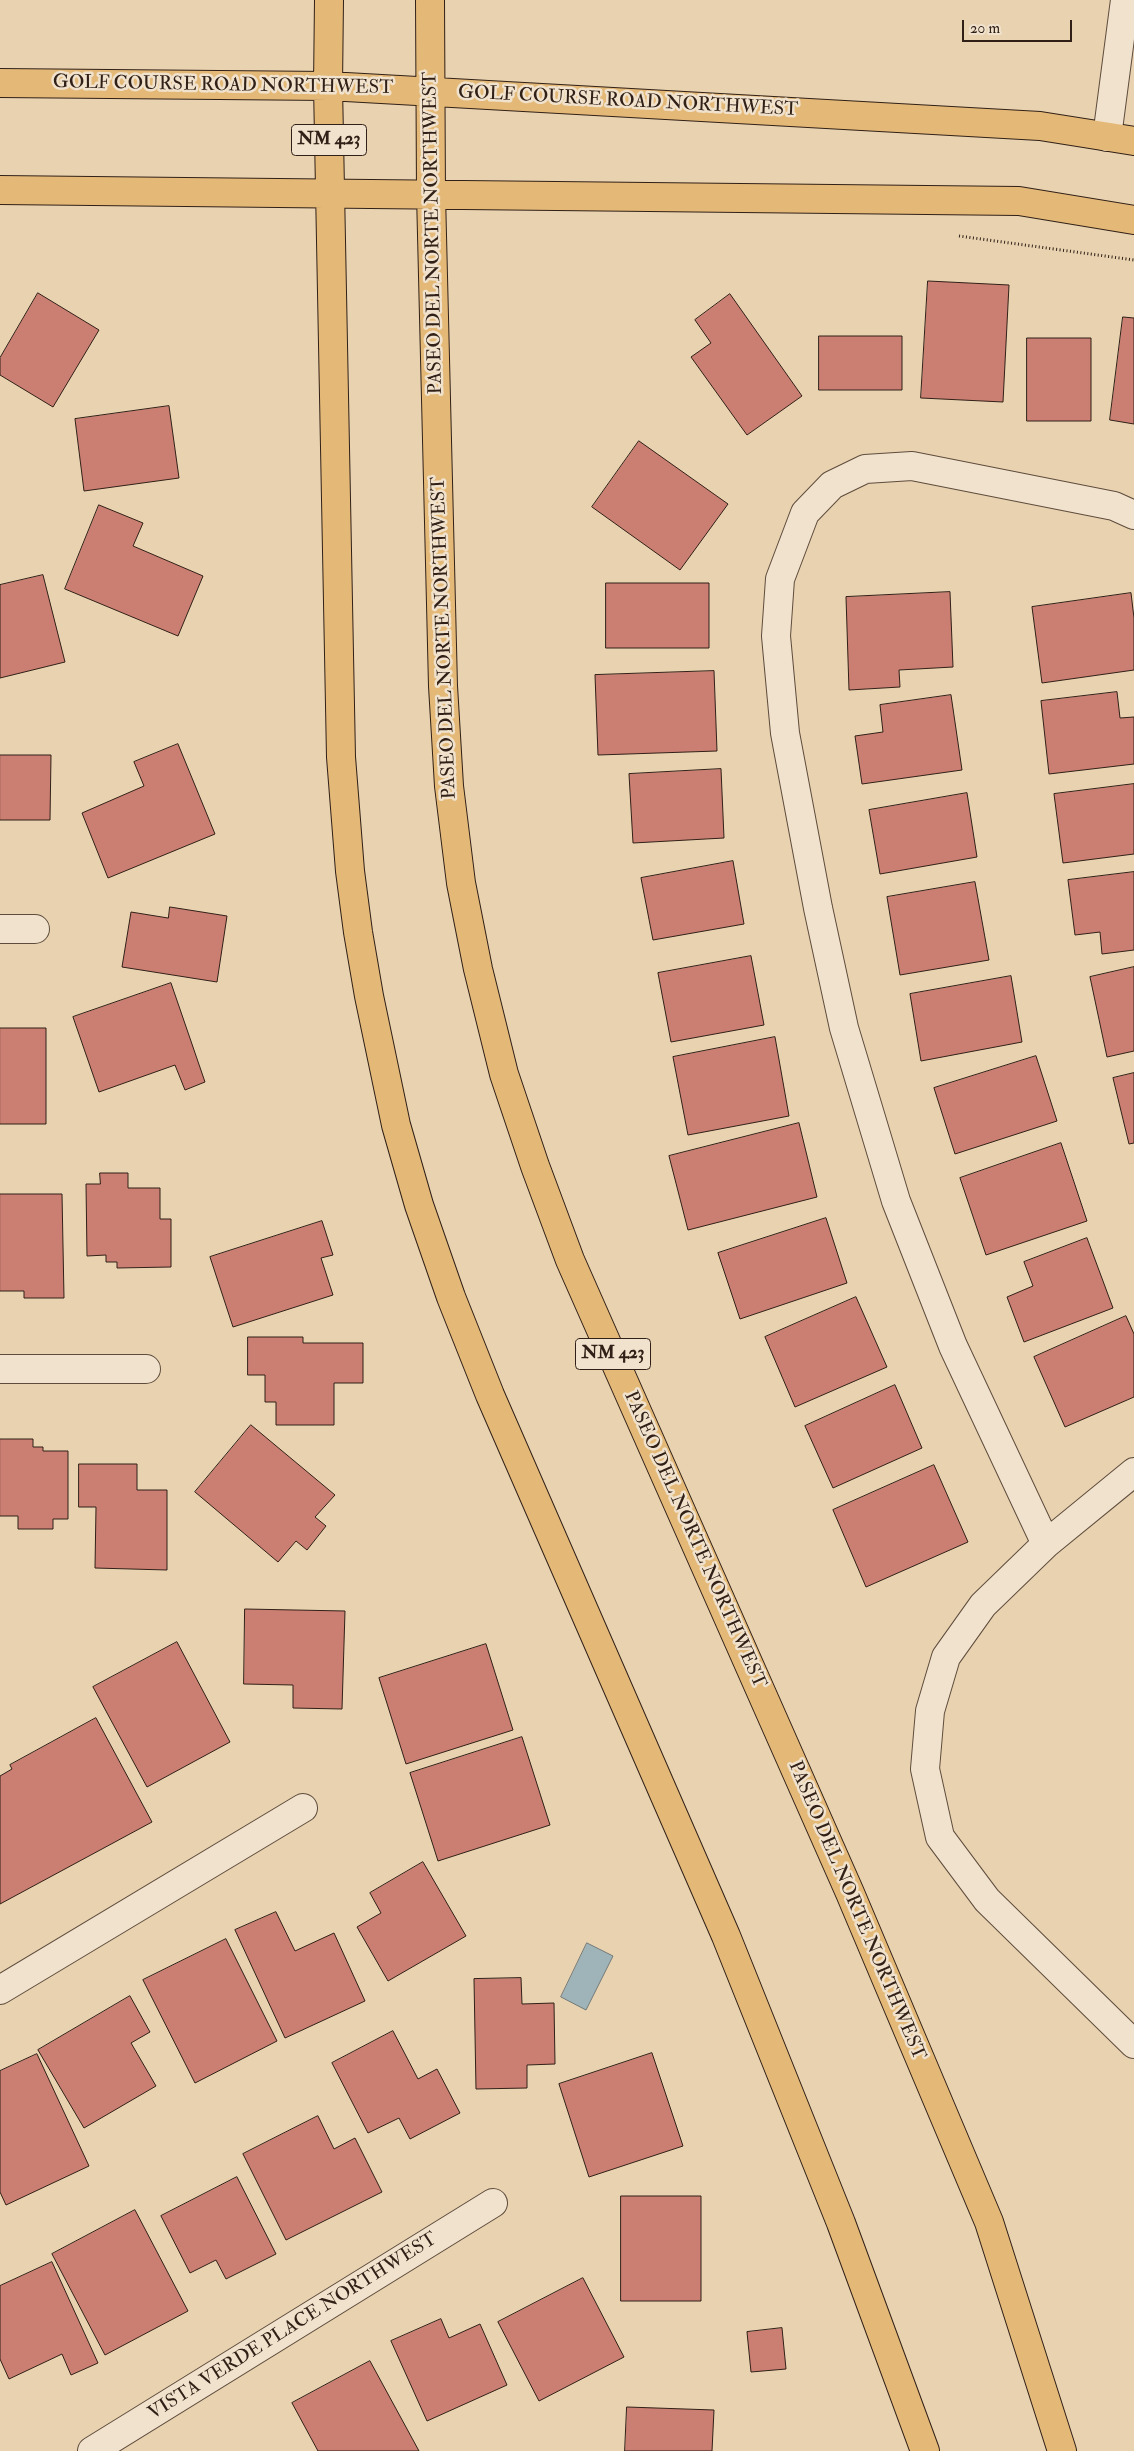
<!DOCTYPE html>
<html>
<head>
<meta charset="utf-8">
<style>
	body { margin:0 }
	#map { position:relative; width:1134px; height:2451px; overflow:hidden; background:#e8d2b0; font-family:"IM FELL Double Pica",serif }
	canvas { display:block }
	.scale { position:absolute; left:962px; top:20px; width:110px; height:22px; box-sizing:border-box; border:2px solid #312017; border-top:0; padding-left:6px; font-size:15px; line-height:18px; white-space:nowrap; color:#312017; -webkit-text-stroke:4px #f0e2cc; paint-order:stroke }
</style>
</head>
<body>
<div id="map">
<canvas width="1134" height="2451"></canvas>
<div class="scale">20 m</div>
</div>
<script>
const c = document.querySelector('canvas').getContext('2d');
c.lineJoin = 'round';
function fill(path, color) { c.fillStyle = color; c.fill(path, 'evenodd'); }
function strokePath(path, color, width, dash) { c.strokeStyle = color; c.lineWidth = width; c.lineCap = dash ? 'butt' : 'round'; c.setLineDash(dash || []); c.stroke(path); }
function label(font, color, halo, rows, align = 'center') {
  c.font = font + ' "IM FELL Double Pica",serif'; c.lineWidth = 5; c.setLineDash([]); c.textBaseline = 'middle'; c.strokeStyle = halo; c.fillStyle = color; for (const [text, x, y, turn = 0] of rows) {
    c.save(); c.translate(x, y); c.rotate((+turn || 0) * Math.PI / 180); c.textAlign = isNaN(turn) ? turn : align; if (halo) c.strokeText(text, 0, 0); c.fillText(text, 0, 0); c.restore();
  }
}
const water = new Path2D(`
	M587,1943L613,1956L586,2010L561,1997Z`);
const building = new Path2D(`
	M928,281L1009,285L1003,402L921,398Z
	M38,293L99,330L53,407L0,375V358Z
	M730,294L802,396L747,435L691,357L711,343L695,320Z
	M1123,317L1134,318V424L1110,420Z
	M819,336H902V390H819Z
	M1027,338H1091V421H1027Z
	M169,406L179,478L84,491L75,419Z
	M639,441L728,504L680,570L592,507Z
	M99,505L143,523L133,546L203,576L178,636L65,589Z
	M43,575L65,662L0,678V585Z
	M606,583H709V648H606Z
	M950,592L953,667L899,670L900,687L849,690L846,597Z
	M1131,593L1134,618V670L1042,683L1032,607Z
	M714,671L717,751L598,755L595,675Z
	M1117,692L1120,718L1134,717V764L1049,774L1041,701Z
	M951,695L962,770L862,784L855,736L883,732L880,705Z
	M178,744L215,834L108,878L82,813L144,786L134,762Z
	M0,755H51L50,820H0Z
	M721,769L724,838L633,843L629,774Z
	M1134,784V854L1063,863L1054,794Z
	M967,793L977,857L880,874L869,810Z
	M733,861L744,924L653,940L641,878Z
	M1134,872V950L1102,954L1100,932L1075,935L1068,880Z
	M975,882L989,960L900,975L887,897Z
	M170,907L227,916L217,982L122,967L131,912L168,918Z
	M751,956L764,1025L671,1042L658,973Z
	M1134,967V1051L1107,1057L1090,977Z
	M1011,976L1022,1042L921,1061L910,994Z
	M171,983L205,1082L185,1090L175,1065L99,1092L73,1017Z
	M0,1028H46V1124H0Z
	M775,1037L789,1116L688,1135L673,1057Z
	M1036,1056L1057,1121L955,1154L934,1088Z
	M1134,1073V1143L1129,1144L1113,1078Z
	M799,1123L817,1197L688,1230L669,1156Z
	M1061,1143L1087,1221L986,1255L960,1178Z
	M100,1173H128V1188H160V1219H171V1267L117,1268V1262H106V1255L87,1256L86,1184H100Z
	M0,1194H62L64,1298H24V1291H0Z
	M826,1218L847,1283L740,1319L718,1253Z
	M322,1221L333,1255L321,1258L333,1295L233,1327L210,1257Z
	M1087,1238L1113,1308L1024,1342L1007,1297L1033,1286L1024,1262Z
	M856,1297L887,1367L795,1407L765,1337Z
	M1126,1316L1134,1334V1397L1065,1427L1034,1357Z
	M248,1337H303V1343H363V1383H334V1425H276V1402H265V1375H248Z
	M895,1385L922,1448L833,1488L805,1426Z
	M251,1425L335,1495L315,1517L326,1526L307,1550L296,1541L278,1562L195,1492Z
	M0,1439H33V1447H43V1451H68V1519H53V1529H18V1516H0Z
	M79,1464H137V1490H167V1570L95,1568L96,1507H79Z
	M934,1465L968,1542L866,1587L833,1510Z
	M245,1609L345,1611L342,1709L293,1708V1685L244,1684Z
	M177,1642L230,1742L147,1787L93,1687Z
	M486,1644L513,1730L406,1764L379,1678Z
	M96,1718L152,1822L0,1904V1776L12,1769L10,1765Z
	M522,1737L550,1825L438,1861L410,1773Z
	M423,1862L466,1936L388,1981L357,1927L381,1913L370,1893Z
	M276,1912L295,1951L334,1933L365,2001L285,2038L235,1930Z
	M226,1939L277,2041L195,2083L143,1980Z
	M521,1978L522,2004L554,2003L555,2064L527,2065V2088L476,2089L474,1979Z
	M130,1996L150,2032L131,2043L156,2086L84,2128L38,2050Z
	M393,2031L418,2079L437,2069L460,2113L410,2139L399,2118L368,2133L332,2063Z
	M652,2053L683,2146L589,2177L559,2084Z
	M37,2054L89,2166L6,2205L0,2192V2071Z
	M318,2116L334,2149L355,2138L382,2192L286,2240L243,2154Z
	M237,2177L276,2254L226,2279L216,2260L190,2273L161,2216Z
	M621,2196H701V2301H621Z
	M135,2210L188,2311L105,2355L52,2254Z
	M52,2262L98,2363L71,2375L62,2354L9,2379L0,2359V2286Z
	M583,2278L624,2357L539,2401L498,2322Z
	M441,2319L449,2338L480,2324L507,2385L427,2421L391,2341Z
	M782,2328L786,2369L751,2372L747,2332Z
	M370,2361L419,2451H318L292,2403Z
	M627,2407L714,2410L712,2451H625Z`);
const path = new Path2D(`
	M959,236L1134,260`);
const minor = new Path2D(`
	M1107,137L1125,0
	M0,929H35
	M0,1369H146
	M1134,1472L1046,1544L983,1605L946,1657L930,1711L925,1769L940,1837L987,1900L1134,2044
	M1046,1544L953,1346L896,1201L844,1028L818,908L785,733L776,636L780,579L805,513L832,485L865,469L912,466L1114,506L1134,515
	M0,1990L303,1808
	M92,2451L493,2203`);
const major = new Path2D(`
	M329,0L328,86L341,757L350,871L358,932L369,996L396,1125L419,1205L451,1297L490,1395L726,1936L841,2223L925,2451
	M430,0L431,194L443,686L449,786L461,883L478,969L504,1074L535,1166L570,1260L850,1893L989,2222L1062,2451
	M0,83L328,86L1040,126L1134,141
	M0,190L1019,201L1134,220`);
const shields = [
	[329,140,75],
	[613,1354,75]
];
const shieldNames = [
	["NM 423",329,140],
	["NM 423",613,1354]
];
const streetNames = [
	["GOLF COURSE ROAD NORTHWEST",223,86,1],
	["GOLF COURSE ROAD NORTHWEST",628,102,3],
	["PASEO DEL NORTE NORTHWEST",434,233,-91],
	["PASEO DEL NORTE NORTHWEST",445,638,-92],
	["PASEO DEL NORTE NORTHWEST",694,1540,66],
	["PASEO DEL NORTE NORTHWEST",856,1911,67],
	["VISTA VERDE PLACE NORTHWEST",293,2327,-32]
];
fill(water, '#9eb4b8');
strokePath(water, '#727978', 1);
fill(building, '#cb7e72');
strokePath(building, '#312017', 1);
strokePath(minor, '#5f4c3d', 30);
strokePath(major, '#312017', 30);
strokePath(path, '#312017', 3, [1, 2.5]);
strokePath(minor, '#f0e2cc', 28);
strokePath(major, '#e4b978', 28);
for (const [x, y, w] of shields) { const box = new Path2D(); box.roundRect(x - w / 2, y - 15.5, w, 31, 4); c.fillStyle = '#f0e2cc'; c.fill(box); strokePath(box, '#312017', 1); }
label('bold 18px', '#312017', null, shieldNames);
label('19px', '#312017', '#f0e2cc', streetNames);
</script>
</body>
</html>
